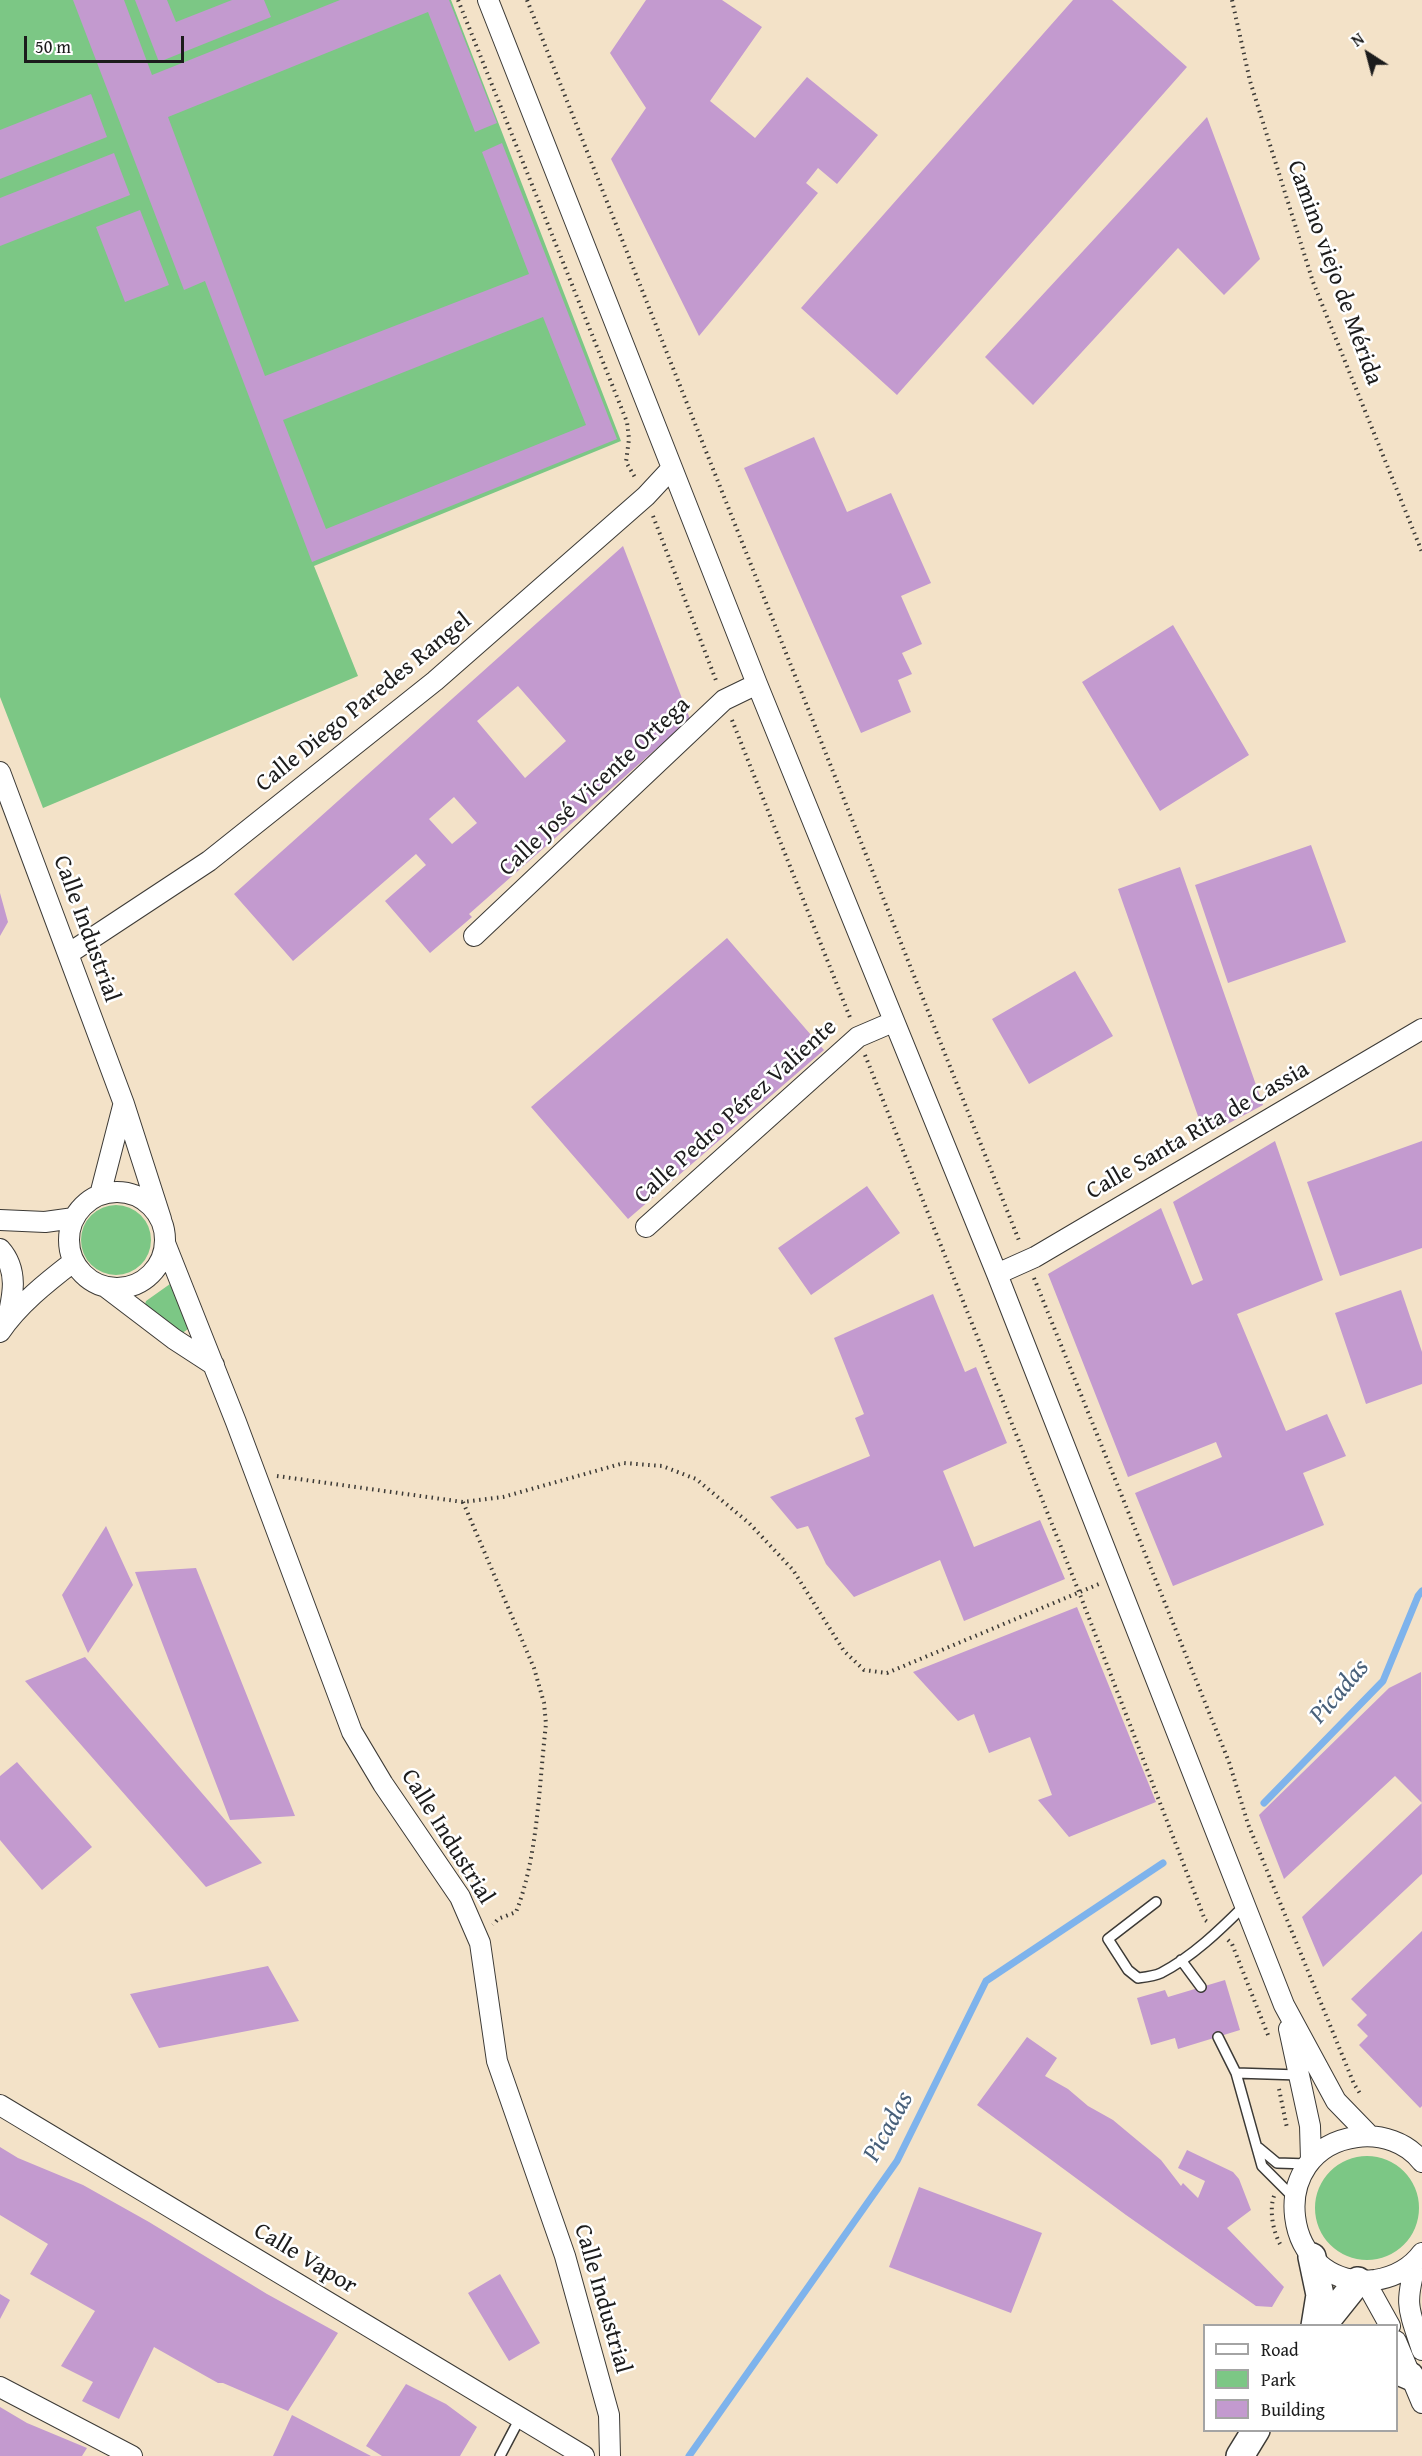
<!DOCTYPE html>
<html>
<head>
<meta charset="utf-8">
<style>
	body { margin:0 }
	#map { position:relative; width:1422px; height:2456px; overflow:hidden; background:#f3e2c8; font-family:"Gentium Book Plus",serif }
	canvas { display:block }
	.legend { position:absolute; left:1203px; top:2324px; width:195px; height:108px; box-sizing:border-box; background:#fff; border:2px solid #a4a4a4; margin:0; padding:8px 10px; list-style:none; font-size:18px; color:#1c1c1c }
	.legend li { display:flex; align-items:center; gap:12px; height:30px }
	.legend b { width:30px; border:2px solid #a4a4a4 }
	.north { position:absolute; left:1338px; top:24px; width:60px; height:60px; -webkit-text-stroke:4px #fff; paint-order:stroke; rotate:324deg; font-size:16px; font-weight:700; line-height:24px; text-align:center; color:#1c1c1c }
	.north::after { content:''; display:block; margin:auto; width:21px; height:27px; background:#1c1c1c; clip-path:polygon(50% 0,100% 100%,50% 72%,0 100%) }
	.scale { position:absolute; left:24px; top:36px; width:160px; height:27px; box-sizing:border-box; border:3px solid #1c1c1c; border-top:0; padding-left:8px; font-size:18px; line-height:21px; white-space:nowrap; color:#1c1c1c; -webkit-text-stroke:4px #fff; paint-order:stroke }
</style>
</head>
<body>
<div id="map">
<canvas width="1422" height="2456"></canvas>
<ul class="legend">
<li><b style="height:8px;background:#fff"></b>Road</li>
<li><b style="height:16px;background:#7cc785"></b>Park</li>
<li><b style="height:16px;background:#c39acf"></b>Building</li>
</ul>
<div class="north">N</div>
<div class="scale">50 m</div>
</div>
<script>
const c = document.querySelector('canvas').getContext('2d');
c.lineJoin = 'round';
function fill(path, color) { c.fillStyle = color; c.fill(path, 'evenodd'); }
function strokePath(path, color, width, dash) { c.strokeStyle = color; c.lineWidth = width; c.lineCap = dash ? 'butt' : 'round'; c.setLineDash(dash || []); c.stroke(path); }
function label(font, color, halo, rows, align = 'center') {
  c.font = font + ' "Gentium Book Plus",serif'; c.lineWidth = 5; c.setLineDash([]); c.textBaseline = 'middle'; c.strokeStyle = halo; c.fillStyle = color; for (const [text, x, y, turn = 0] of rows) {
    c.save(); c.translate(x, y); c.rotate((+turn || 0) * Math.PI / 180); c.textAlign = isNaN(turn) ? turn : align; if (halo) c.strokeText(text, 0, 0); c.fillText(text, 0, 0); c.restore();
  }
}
const green = new Path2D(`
	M0,0H451L621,441L314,566L358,676L43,808L0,697Z
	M81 1240a35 35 0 1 1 70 0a35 35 0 1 1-70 0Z
	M170,1284L175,1285L188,1329L181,1334L144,1308L146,1301Z
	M1315 2208a52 52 0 1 1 104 0a52 52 0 1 1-104 0Z`);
const stream = new Path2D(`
	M1264,1803L1383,1681L1418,1596L1422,1591
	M689,2456L897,2161L986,1981L1163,1863`);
const building = new Path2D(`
	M73,0H124L152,75L340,0H449L497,123L475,132L428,12L168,117L265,376L529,274L482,152L502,143L617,439L312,562L205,281L184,290ZM543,317L586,425L326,529L283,420Z
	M135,0H167L176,22L232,0H264L271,17L159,62Z
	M646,0H722L762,27L710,101L755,138L807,77L878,135L837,184L818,168L806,183L818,193L699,336L611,159L646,108L610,53Z
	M1073,0H1112L1187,67L897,395L801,308Z
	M91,94L107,137L0,179V130Z
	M1207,117L1260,259L1224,295L1178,248L1033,405L985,357Z
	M114,153L130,195L0,246V198Z
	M140,210L169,285L125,302L96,227Z
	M814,437L847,512L891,493L931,583L901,596L922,644L902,653L912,674L898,680L911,712L861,733L744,468Z
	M623,546L690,719L469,914L472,917L430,953L385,901L426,865L416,854L293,961L234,894ZM518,686L566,741L525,778L477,721ZM454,797L477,823L452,844L429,819Z
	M1173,625L1249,755L1160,811L1082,682Z
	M1311,845L1346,942L1228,983L1195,885Z
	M1180,867L1263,1105L1205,1136L1118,889Z
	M0,893L8,922L0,936Z
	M727,938L824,1050L628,1219L531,1107Z
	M1075,971L1113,1036L1029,1084L992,1019Z
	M1275,1141L1323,1280L1237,1314L1286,1431L1327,1414L1346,1456L1303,1473L1324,1525L1173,1586L1135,1493L1222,1457L1216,1442L1128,1477L1048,1274L1161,1208L1192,1285L1203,1280L1173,1202Z
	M1422,1141V1248L1340,1276L1307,1182Z
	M867,1186L900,1233L811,1295L778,1248Z
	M1401,1290L1422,1352V1384L1366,1404L1335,1313Z
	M933,1294L965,1372L976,1367L1007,1443L943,1471L974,1547L1040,1520L1065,1579L964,1621L940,1560L854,1597L826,1564L808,1526L797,1529L770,1497L870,1456L855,1418L864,1414L834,1338Z
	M106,1526L133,1585L88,1653L62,1595Z
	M196,1568L295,1816L230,1820L135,1572Z
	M1077,1607L1156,1802L1069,1837L1038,1800L1052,1795L1030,1737L989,1753L974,1714L958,1721L913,1672Z
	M85,1657L262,1863L206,1887L25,1681Z
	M1421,1672L1422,1874L1323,1967L1302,1917L1422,1803L1395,1776L1284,1879L1259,1815L1389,1688Z
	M17,1762L92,1847L42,1890L0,1840V1776Z
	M1422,1931V2106L1420,2108L1359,2045L1368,2036L1357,2025L1367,2015L1351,1999Z
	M268,1966L299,2021L159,2048L130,1994Z
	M1225,1980L1240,2030L1178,2049L1175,2038L1151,2045L1137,1998L1165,1990L1168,1997Z
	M1027,2037L1057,2058L1045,2076L1068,2089L1088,2106L1113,2120L1161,2160L1181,2186L1183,2183L1198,2198L1205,2181L1178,2168L1187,2150L1233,2172L1239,2179L1251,2210L1227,2228L1284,2287L1272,2307L1256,2306L1126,2215L977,2105Z
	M0,2147L18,2158L83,2185L149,2222L267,2294L338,2333L288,2411L223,2383H218L154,2347L119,2419L82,2401L93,2382L61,2366L95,2311L30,2274L48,2244L0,2215Z
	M919,2187L1042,2233L1011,2313L889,2267Z
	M500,2274L540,2343L509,2361L468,2293Z
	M0,2294L10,2300L0,2319Z
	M406,2384L446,2404L477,2427L460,2456H382L366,2446Z
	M0,2407L27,2423L87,2448L82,2456H0Z
	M292,2415L371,2456H273Z`);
const path = new Path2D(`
	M458,0L627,422L629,439L626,462L636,479
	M527,0L1020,1243
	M1232,0L1250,81L1313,282L1422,552
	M653,516L717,683
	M732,720L851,1020
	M865,1055L1079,1592L1205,1920L1209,1923
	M1034,1278L1229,1762L1248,1824L1354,2084L1361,2095
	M277,1476L463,1502L503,1497L624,1463L662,1466L696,1479L749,1523L793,1570L844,1651L864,1670L887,1673L1099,1584
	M463,1502L534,1668L544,1703L546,1724C539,1784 538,1857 516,1912L498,1919L493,1925
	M1228,1940L1232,1944L1268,2035
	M1279,2089L1287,2128
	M1274,2196C1269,2210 1273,2231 1280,2244`);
const lane = new Path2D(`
	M1156,1902L1108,1939L1128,1970L1138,1978C1146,1977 1155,1976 1161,1973C1192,1957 1220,1930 1244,1906
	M1181,1960L1201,1987
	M1218,2037L1236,2073L1262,2166L1294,2198
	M1236,2073L1299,2075
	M1259,2148L1277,2163L1308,2164
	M500,2456L521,2416`);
const street = new Path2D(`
	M488,0L757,684L997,1274L1284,2005L1336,2101L1369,2135
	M0,772L124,1104L161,1219
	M474,936L724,700L757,684
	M68,954L209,861L435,681L646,496L672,468
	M69 1240a48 48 0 1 1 96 0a48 48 0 1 1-96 0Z
	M100,1195L123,1106
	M0,1220L45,1222L74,1218
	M646,1227L858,1037L893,1022
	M165,1243L236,1422L352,1732L383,1784L460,1897L480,1943L497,2061L565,2256L609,2415L610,2456
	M0,1249C19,1270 13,1296 7,1321
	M997,1274L1035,1257L1422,1029
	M107,1288L174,1339L214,1365
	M0,1332C18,1305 47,1282 73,1262
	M1289,2029L1310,2126L1311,2160
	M0,2105L584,2456
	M1422,2162C1407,2142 1381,2134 1357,2137C1263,2149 1280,2291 1375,2280C1394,2277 1411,2268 1422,2253
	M1417,2260C1404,2304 1408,2308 1422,2350
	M1365,2281L1390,2326
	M1396,2341L1422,2403
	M0,2387L132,2456`);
const secondary = new Path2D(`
	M1312,2257L1320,2295L1315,2326
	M1322,2326L1358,2281
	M1396,2370L1410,2376
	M1240,2456L1256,2430`);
const streetNames = [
	["Camino viejo de Mérida",1334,273,70],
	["Calle Diego Paredes Rangel",364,703,-39],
	["Calle José Vicente Ortega",595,787,-43],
	["Calle Industrial",86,929,70],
	["Calle Pedro Pérez Valiente",736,1112,-42],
	["Calle Santa Rita de Cassia",1198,1131,-30],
	["Calle Industrial",447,1837,58],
	["Calle Vapor",305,2259,31],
	["Calle Industrial",602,2299,74]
];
const waterNames = [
	["Picadas",1340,1692,-49],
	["Picadas",889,2127,-61]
];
fill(green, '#7cc785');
strokePath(stream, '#7eb3ec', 7);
fill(building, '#c39acf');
strokePath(lane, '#3c3a36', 12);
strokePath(street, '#3c3a36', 22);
strokePath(secondary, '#3c3a36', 30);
strokePath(path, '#3c3a36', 4, [1.5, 4.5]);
strokePath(lane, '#fff', 9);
strokePath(street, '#fff', 20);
strokePath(secondary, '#fff', 27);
label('24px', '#1c1c1c', '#fff', streetNames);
label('italic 26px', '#48607a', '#fff', waterNames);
</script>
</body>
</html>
